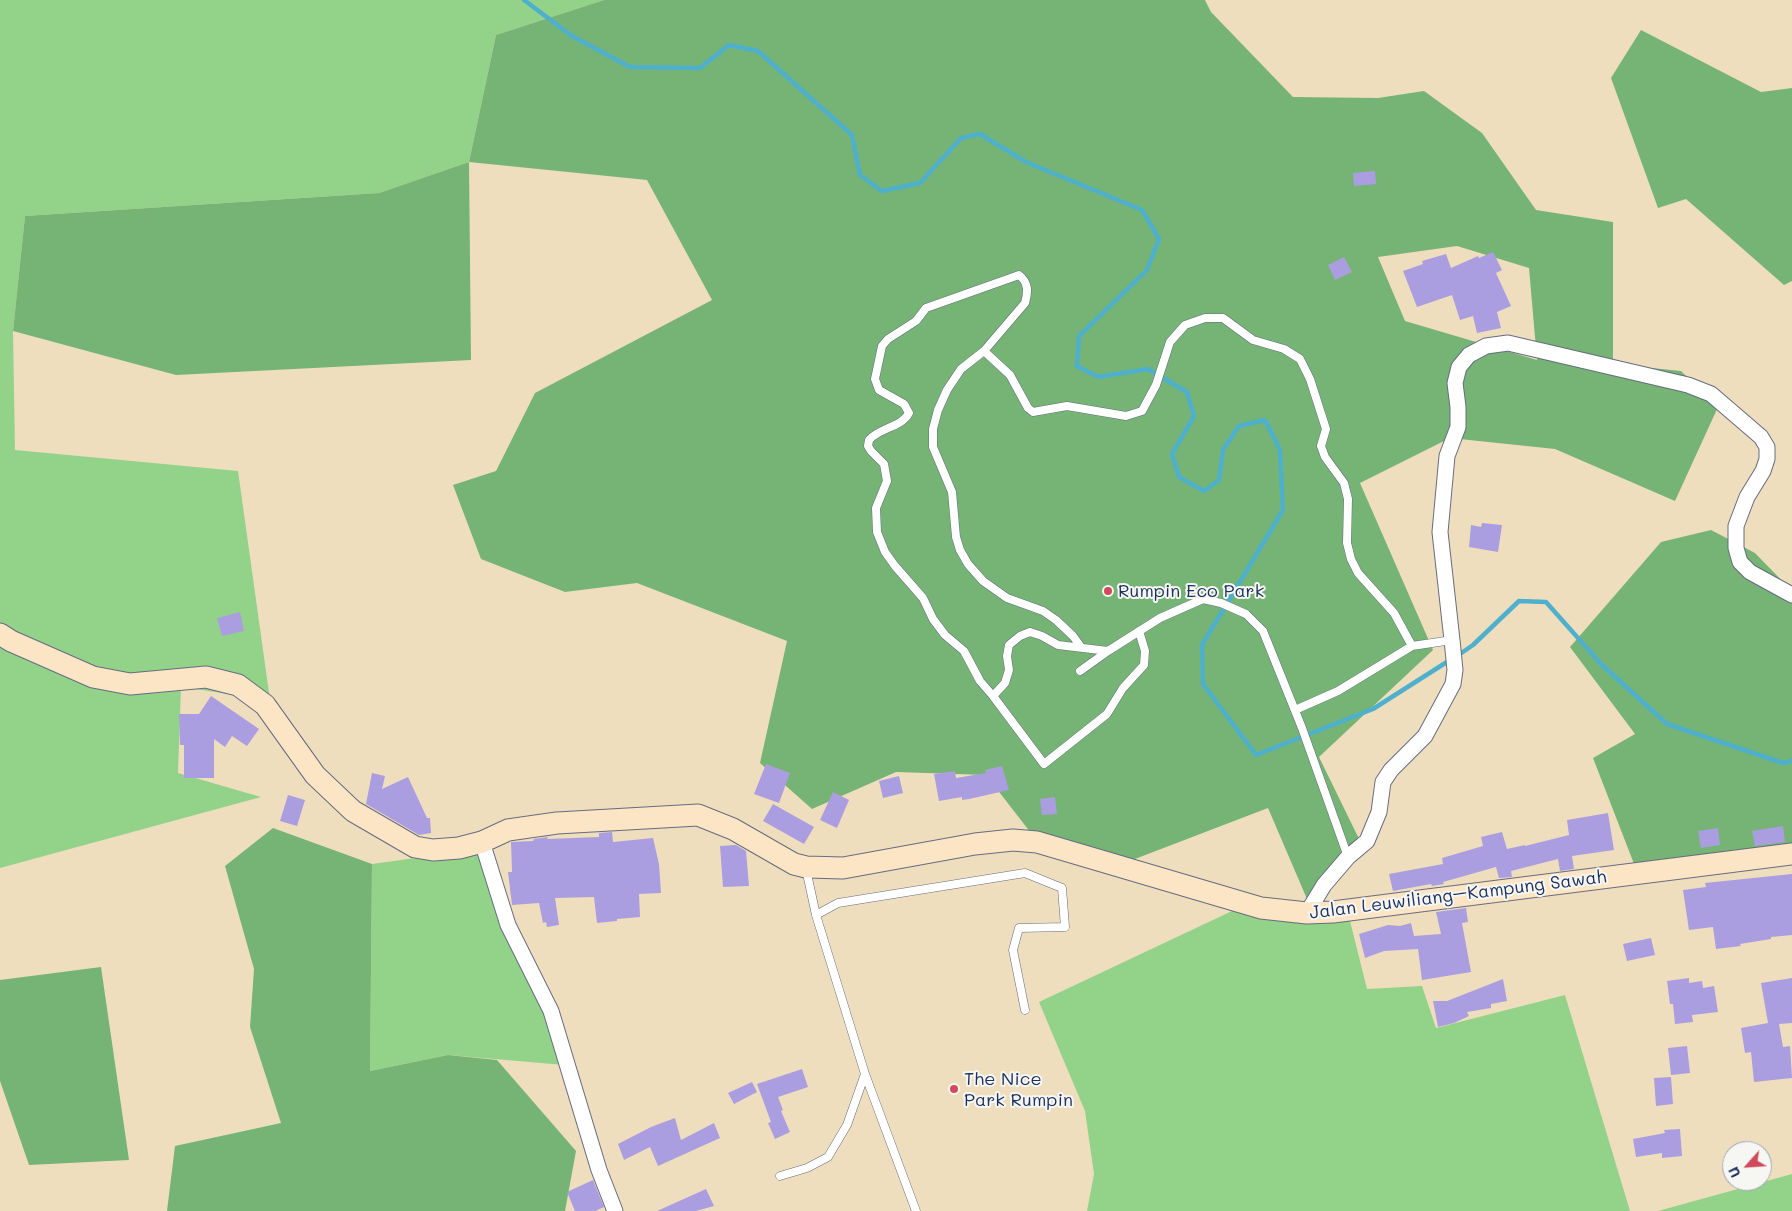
<!DOCTYPE html>
<html>
<head>
<meta charset="utf-8">
<style>
	body { margin:0 }
	#map { position:relative; width:1792px; height:1211px; overflow:hidden; background:#efdebe; font-family:Mali,sans-serif }
	canvas { display:block }
	.north { position:absolute; left:1722px; top:1141px; width:50px; height:50px; box-sizing:border-box; background:#f6f6f2; border:1px solid #9ea6b7; border-radius:50%; rotate:244deg; font-size:14px; font-weight:700; line-height:20px; text-align:center; color:#1b2f5e }
	.north::after { content:''; display:block; margin:auto; width:18px; height:22px; background:#d1495b; clip-path:polygon(50% 0,100% 100%,50% 72%,0 100%) }
</style>
</head>
<body>
<div id="map">
<canvas width="1792" height="1211"></canvas>
<div class="north">U</div>
</div>
<script>
const c = document.querySelector('canvas').getContext('2d');
c.lineJoin = 'round';
function fill(path, color) { c.fillStyle = color; c.fill(path, 'evenodd'); }
function strokePath(path, color, width, dash) { c.strokeStyle = color; c.lineWidth = width; c.lineCap = dash ? 'butt' : 'round'; c.setLineDash(dash || []); c.stroke(path); }
function label(font, color, halo, rows, align = 'center') {
  c.font = font + ' Mali,sans-serif'; c.lineWidth = 4; c.setLineDash([]); c.textBaseline = 'middle'; c.strokeStyle = halo; c.fillStyle = color; for (const [text, x, y, turn = 0] of rows) {
    c.save(); c.translate(x, y); c.rotate((+turn || 0) * Math.PI / 180); c.textAlign = isNaN(turn) ? turn : align; if (halo) c.strokeText(text, 0, 0); c.fillText(text, 0, 0); c.restore();
  }
}
const green = new Path2D(`
	M0,0H604L496,35L469,162L379,193L25,216L13,331L15,450L238,471L270,700L181,687L178,773L261,797L0,868Z
	M488,848L564,1065L448,1055L370,1071L372,864Z
	M1232,911L1348,913L1367,989L1422,986L1436,1028L1565,995L1630,1211H1087L1094,1174L1085,1111L1039,1002Z
	M1792,1174V1211H1658Z`);
const forest = new Path2D(`
	M604,0H1205L1211,12L1293,97L1378,98L1424,91L1482,133L1536,210L1613,222V364L1681,371L1718,407L1675,501L1555,449L1450,438L1360,483L1433,650L1319,757L1362,845L1313,913L1268,808L1114,867L1034,837L986,775L896,772L812,809L760,763L787,641L637,583L565,592L481,559L453,485L496,471L535,393L712,300L647,180L469,162L471,360L176,375L13,331L25,216L379,193L469,162L496,35ZM1457,246L1529,268L1537,360L1405,321L1378,257Z
	M1641,30L1761,92L1792,88V281L1784,285L1686,199L1658,208L1611,78Z
	M1711,530L1755,553L1792,591V851L1636,869L1593,758L1635,734L1570,647L1661,542Z
	M273,828L372,864L370,1071L448,1055L497,1060L576,1151L565,1211H167L175,1146L281,1123L250,1027L254,969L225,866Z
	M101,967L129,1160L29,1165L0,1081V980Z`);
const stream = new Path2D(`
	M524,0L572,36L630,67L700,68L729,45L758,51L852,135L860,175L882,191L920,183L961,138L980,134L1026,162L1142,210L1159,239L1147,270L1079,336L1077,366L1098,377L1148,369L1187,392L1194,416L1172,454L1179,477L1204,491L1219,480L1223,450L1239,426L1265,420L1280,450L1283,510L1202,645L1203,684L1256,755L1373,709L1450,660
	M1457,656L1473,645L1519,601L1546,602L1602,665L1667,724L1783,763L1792,761`);
const building = new Path2D(`
	M1375,171L1376,184L1354,186L1353,173Z
	M1493,252L1502,270L1496,273L1511,306L1497,312L1501,328L1477,333L1473,316L1460,320L1452,295L1417,307L1403,271L1423,264L1422,261L1446,254L1451,268L1478,256L1479,258Z
	M1344,257L1352,272L1335,280L1328,265Z
	M1482,523L1502,525L1498,552L1469,547L1471,525L1481,527Z
	M240,612L244,631L222,636L217,618Z
	M211,696L259,729L247,746L232,736L225,747L214,739V778H184V745H180L179,714H199Z
	M766,764L790,773L779,803L754,794Z
	M1002,766L1009,790L969,799L962,800V797L939,801L934,774L955,771L956,778L986,773L985,770Z
	M372,773L385,776L382,789L408,777L427,818H430L431,833L419,835L366,804Z
	M899,776L903,793L883,798L879,781Z
	M833,792L849,800L837,828L820,820Z
	M288,795L305,800L297,826L280,821Z
	M1055,797L1057,814L1042,815L1040,799Z
	M773,804L814,827L804,844L763,821Z
	M1608,813L1614,850L1572,856L1574,869L1560,871L1558,859L1511,871L1512,877L1499,878L1496,867L1443,882L1444,884L1432,886L1431,884L1393,891L1389,874L1443,864L1442,858L1483,846L1481,837L1502,832L1507,849L1525,845V846L1569,835L1567,820Z
	M1783,826L1785,842L1755,846L1752,831Z
	M1718,828L1720,845L1701,848L1698,831Z
	M612,832L613,842L653,838L659,864L661,893L639,894L640,917L617,919V921L597,923L594,897L555,898L559,925L547,927L546,922L543,923L539,903L512,905L508,872H512L511,842L533,841L534,839L548,837L547,839L599,837V833Z
	M736,845L746,851L749,886L723,887L720,846Z
	M1792,874V935L1771,937V939L1740,944L1741,946L1716,949L1713,927L1689,930L1683,890L1706,887L1705,883Z
	M1466,908L1468,922L1462,923L1471,972L1422,980L1418,949L1384,951L1365,958L1359,934L1388,925L1400,926L1411,923L1414,936L1441,934L1436,912Z
	M1651,938L1655,955L1627,961L1623,944Z
	M1689,978V983L1702,981L1703,988L1714,986L1718,1012L1692,1015L1693,1022L1675,1024L1673,1004H1670L1667,981Z
	M1792,978V1023L1779,1024L1783,1047L1790,1046L1792,1078L1754,1082L1751,1052L1745,1053L1741,1028L1768,1023L1761,983Z
	M1503,979L1507,1001L1491,1004V1008L1467,1012L1469,1016L1454,1023L1438,1027L1433,1001H1447Z
	M1687,1046L1690,1073L1671,1075L1668,1048Z
	M802,1069L808,1087L778,1097L783,1110L781,1111L790,1132L775,1139L768,1123L771,1122L757,1084Z
	M1671,1077L1673,1104L1656,1106L1654,1078Z
	M752,1082L757,1092L734,1104L728,1093Z
	M675,1118L681,1140L714,1123L720,1138L658,1166L650,1147L624,1160L618,1144L651,1127Z
	M1680,1129L1682,1156L1662,1158V1153L1636,1157L1633,1139L1665,1133L1664,1130Z
	M593,1180L604,1207L595,1211H575L567,1192Z
	M706,1189L714,1206L696,1211H657Z`);
const service = new Path2D(`
	M984,351L1010,375L1028,408L1033,412L1067,406L1126,416L1142,411L1156,385L1170,342L1185,325L1205,318H1223L1253,340L1284,349L1300,359L1310,379L1326,429L1321,446L1325,457L1344,483L1348,499L1347,543L1351,559L1358,573L1394,613L1412,646L1338,691L1295,710
	M1412,646L1452,640
	M1081,647L1073,636L1056,620L1043,611L1007,598L983,581L968,564L960,550L956,537L952,492L933,447V429L938,410L947,390L961,369L984,351L1025,303C1028,292 1029,283 1019,275L926,308L916,321L888,339L882,346L875,379L879,390L904,404L909,413C902,427 879,428 869,440L868,446L871,451L884,464L887,481L876,508L877,532L885,552L895,566L923,598L933,619L945,635L964,651L980,681L993,696L1005,683L1009,670L1007,656L1009,645L1020,636L1030,632L1042,636L1058,645L1108,651L1160,618L1203,599L1221,603L1246,614L1263,631L1302,728L1348,857
	M1080,671L1108,651
	M993,696L1044,764L1107,714L1123,688L1144,665L1145,651L1139,631
	M806,869L816,915L865,1074L916,1211
	M816,915L838,903L1025,873L1062,888L1065,927L1019,928L1013,950L1025,1010
	M780,1176L807,1168L828,1157L847,1125L865,1074`);
const minor = new Path2D(`
	M482,842L508,925L551,1011L599,1170L615,1211
	M1307,913L1324,885L1348,857L1367,841L1379,812L1383,782L1391,770L1425,736L1453,684L1455,670L1452,640L1440,532L1447,456L1458,427V407L1455,383L1459,367L1469,355L1486,346L1508,343L1688,385L1711,394L1761,437L1767,447V459L1763,471L1747,497L1736,526V548L1740,562L1750,572L1792,595`);
const secondary = new Path2D(`
	M0,634L11,641L93,677L130,684L206,677L238,685L265,705L315,775L353,811L415,847L433,850L459,848L482,842L508,830L557,823L698,815L733,829L794,864L806,867L843,868L975,844L1013,840L1037,842L1261,908L1307,913L1333,912L1792,854`);
const markers = [
	[1108,591,5,"#d1495b"],
	[954,1089,5,"#d1495b"]
];
const poiNames = [
	["Rumpin Eco Park",1118,591],
	["The Nice",964,1079],
	["Park Rumpin",964,1100]
];
const streetNames = [
	["Jalan Leuwiliang–Kampung Sawah",1458,895,-7]
];
fill(green, '#93d289');
fill(forest, '#76b475');
strokePath(stream, '#4eb0cd', 4.5);
fill(building, '#aa9ee0');
strokePath(service, '#656c80', 9);
strokePath(minor, '#656c80', 17);
strokePath(secondary, '#656c80', 23);
strokePath(service, '#fff', 8);
strokePath(minor, '#fff', 15);
strokePath(secondary, '#fce5c4', 21);
for (const [x, y, r, color] of markers) { const dot = new Path2D(); dot.arc(x, y, r, 0, 2 * Math.PI); c.fillStyle = color; c.fill(dot); strokePath(dot, '#f6f6f2', 2); }
label('18px', '#1b2f5e', '#f6f6f2', poiNames, 'left');
label('18px', '#1b2f5e', '#f6f6f2', streetNames);
</script>
</body>
</html>
